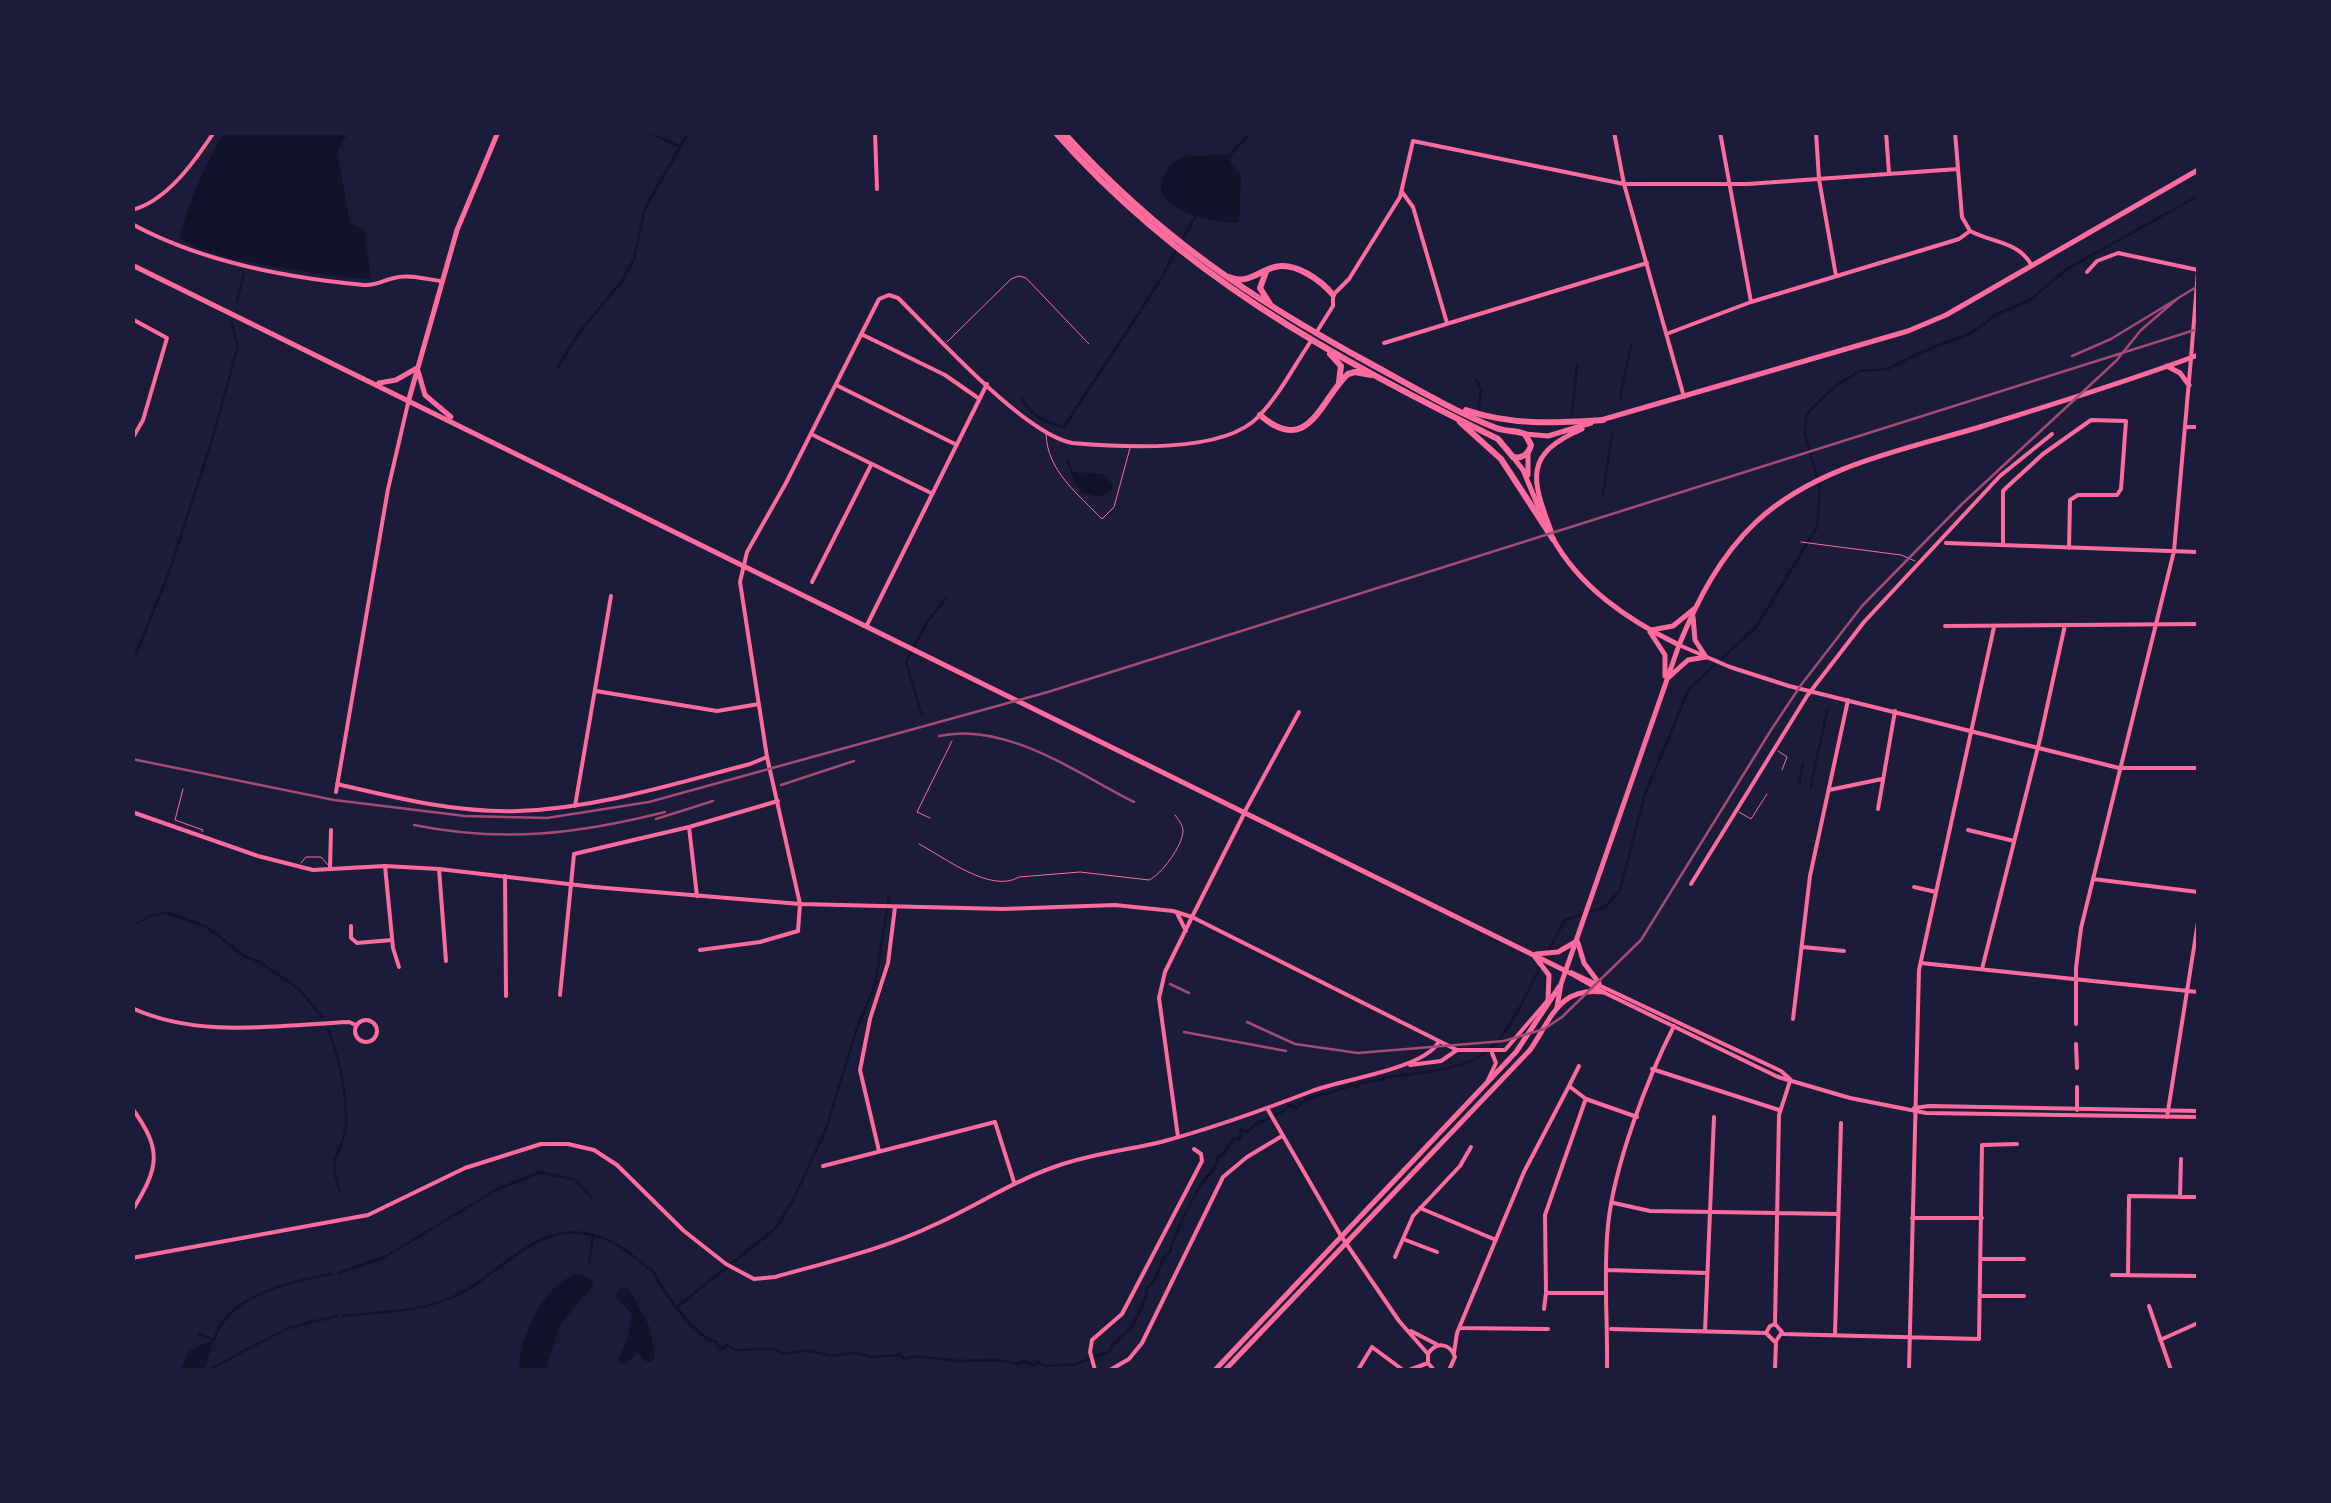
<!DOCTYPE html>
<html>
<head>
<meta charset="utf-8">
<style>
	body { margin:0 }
	#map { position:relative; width:2331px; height:1503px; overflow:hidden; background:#1b1b3a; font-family:Commissioner,sans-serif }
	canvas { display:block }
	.frame { position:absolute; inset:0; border:135px solid #1b1b3a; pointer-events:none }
</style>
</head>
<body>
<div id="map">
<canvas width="2331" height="1503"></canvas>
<div class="frame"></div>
</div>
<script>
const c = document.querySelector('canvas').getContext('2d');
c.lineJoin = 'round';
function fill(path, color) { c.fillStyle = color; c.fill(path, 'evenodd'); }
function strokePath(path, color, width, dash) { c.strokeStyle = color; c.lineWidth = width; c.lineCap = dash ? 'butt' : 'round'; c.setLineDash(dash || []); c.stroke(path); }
const water = new Path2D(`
	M225,133H348L337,151L350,223L364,229L371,279C339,278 193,259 179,236C192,199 203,165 225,133Z
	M1233,152L1230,163L1241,174L1239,223C1218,223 1151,212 1162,179C1165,171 1170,164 1177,160C1194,152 1215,159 1233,152Z
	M1074,472L1103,474L1113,485L1110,491L1099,497L1081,492L1072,475Z
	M579,1273L593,1281V1285L559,1326L546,1370H519C520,1336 543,1284 579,1273Z
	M619,1288L629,1289L649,1326L655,1359L649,1362L643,1360L638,1352L624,1365L618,1361L628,1338L632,1314L616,1297Z
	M213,1340L205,1370H181L189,1351Z`);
const stream = new Path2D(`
	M647,132L681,147
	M1232,153L1251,132
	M1183,239L1196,215
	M237,302L244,274
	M558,367L578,334L622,281L634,259L645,208L689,132
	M1476,380L1481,390L1479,407
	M1620,398L1631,345
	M1022,399C1033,417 1044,422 1064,427L1161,279L1176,250
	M1572,414L1577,365
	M1067,459L1074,477
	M1603,494L1612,434
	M132,664L168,575L209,450L238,346L231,322
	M922,716L906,662L927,622L945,599
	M1819,749L1827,710
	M1799,784L1803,764
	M1811,787L1818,751
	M136,924L152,915L168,913L207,927L244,956L260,962L300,990L323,1018
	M1543,960L1565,920L1605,907L1620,890L1645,794L1689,689L1757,626L1817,527L1820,487L1805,434L1806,417L1811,409L1834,387L1859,371L1887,369L1933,347L1970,334L1997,314L2030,300L2067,269L2198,196
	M328,1029C339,1057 347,1094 346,1123C344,1155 325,1153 340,1191
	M589,1264L593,1236
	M339,1273L385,1257L496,1190L540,1172L575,1180L592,1198
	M678,1306L776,1228L793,1200L826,1129L856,1031L875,985L889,896
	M343,1316C382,1311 421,1313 457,1295C508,1270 544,1210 610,1241C627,1248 639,1263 652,1270C664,1292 694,1337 716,1342L720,1350L727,1345L736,1350L775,1349L785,1354L805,1350L831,1356L854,1353L872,1357L900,1355L904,1359L918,1356L958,1361L997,1360L1017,1364L1024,1361L1033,1365L1038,1362L1045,1366L1076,1364L1110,1351L1112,1345L1131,1328C1136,1317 1147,1301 1147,1288C1161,1280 1157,1260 1170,1252C1171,1241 1195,1192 1203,1182C1209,1174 1217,1168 1218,1157L1223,1155L1233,1139H1240L1241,1130L1248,1132C1257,1118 1280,1118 1290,1105L1296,1108L1307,1099L1348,1087L1351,1083L1357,1087L1360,1083L1382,1080L1386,1077C1485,1066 1494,1064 1540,967
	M199,1334L214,1340C227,1295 292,1281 331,1274
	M208,1370L288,1328L336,1316`);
const service = new Path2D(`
	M947,342L1011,279L1019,276L1026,278L1089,344
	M1046,434C1047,471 1079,495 1102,519L1114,507L1130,448
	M1801,542L1901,555L1915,561
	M1778,751L1787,757L1782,770
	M183,789L175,820L203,830L202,832
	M1739,812L1751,819L1767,794
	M930,818L917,812L952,741
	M919,844C944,857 991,894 1019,877L1080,872L1149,880C1161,875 1183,845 1183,831C1183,825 1178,819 1175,815
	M301,863L306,857H321L328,865`);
const minor = new Path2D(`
	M875,132L877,189
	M1614,132L1624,184L1684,397
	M1720,132L1751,302
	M1816,132L1819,179L1836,276
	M1886,132L1889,173
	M1955,132L1962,217L1970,231
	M1402,192L1413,207L1447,323
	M132,210C167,201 195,161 214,132
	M132,224C200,261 288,278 364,285C376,286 384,280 394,278C408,274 426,279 440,281
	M1970,231C1993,243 2017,241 2031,264
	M2087,272L2097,261L2118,253L2198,270
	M132,319L167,338L143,420L132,439
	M1316,333L1333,306V295L1349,279L1400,197L1413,141L1624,184H1748L1958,169
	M1669,333L1751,302L1959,239L1970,231
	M861,334L945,375L978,398
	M1384,343L1647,263
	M836,385L955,444
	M2186,427H2198
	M811,434L931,493
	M1946,543L2198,552
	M2003,545V491L2007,487L2043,454L2091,420L2126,421L2121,489L2117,495H2078L2070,500L2069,548
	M812,582L871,465
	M867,625L987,384
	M1945,626L2198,624
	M1679,645L1730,667L1789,686L2119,768H2198
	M596,691L717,711L759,704
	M337,784C397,798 456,813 518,811C598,808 673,784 750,764L767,757
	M1829,790L1882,779
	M575,806L611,596
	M1878,809L1895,711
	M1245,811L1299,712
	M689,827L697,896
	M1968,830L2014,841
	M385,866L393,948L399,967
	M439,869L446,961
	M505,876L506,996
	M2093,879L2198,892
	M1691,884L1807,696L1864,622L2000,476L2052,434
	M1914,887L1936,892
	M1177,913L1186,931
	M351,926V938L357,943L392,940
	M1803,947L1844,951
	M700,950L760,942L798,931L800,904L767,757L740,582L747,552L786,483L879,299L889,295L898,298C936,335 1024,434 1072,443C1121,447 1223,454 1258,417C1279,396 1294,366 1311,341
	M1921,963L2198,992
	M1982,969L2040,739L2065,625
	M560,995L574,854L689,827L778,801
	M132,1008C199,1039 278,1025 349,1022L356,1025
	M1793,1019L1810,876L1848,700
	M355 1031a11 11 0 1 1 22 0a11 11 0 1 1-22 0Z
	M2076,1024V968L2081,928L2174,551L2191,358
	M2076,1044L2077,1068
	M1410,1065L1441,1061L1457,1050
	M1652,1069L1779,1110
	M1488,1080L1496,1063L1492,1053
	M1569,1086L1579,1066
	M2077,1087V1110
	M1585,1101L1545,1215L1546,1293H1606
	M132,1108C163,1151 159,1167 132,1211
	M1267,1108L1341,1236L1399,1321L1428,1354
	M2167,1117L2198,922
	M1178,1137L1159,998L1165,972L1192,917L1457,1050H1505L1548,1000
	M879,1151L860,1070L870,1019L888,963L895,907
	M823,1166L995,1122L1014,1182
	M2180,1197L2181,1159
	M1614,1203L1650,1211L1838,1214
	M1420,1208L1496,1240
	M1912,1218H1982
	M1403,1239L1437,1252
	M1395,1257L1413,1216L1460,1166L1471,1147
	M132,1258L368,1215L465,1168L541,1144H568L594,1150L617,1165L684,1231L726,1264L754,1279L775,1277C828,1262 884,1249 934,1225C976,1206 1013,1181 1057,1166C1091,1154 1127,1150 1161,1142C1213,1128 1263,1110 1312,1091C1344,1079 1422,1069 1438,1043
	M1981,1259H2024
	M1606,1270L1707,1273
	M2128,1274L2129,1196L2198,1197
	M2112,1275L2198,1276
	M1980,1296H2024
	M2149,1306L2171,1370
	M1544,1309L1546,1293
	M1775,1324L1779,1115L1790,1081
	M1775,1324L1782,1332L1776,1341L1775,1370
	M1461,1328L1548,1329
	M1611,1329L1766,1333
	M1411,1331L1438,1345
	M1705,1331L1714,1117
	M1782,1334L1979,1339L1982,1145L2017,1144
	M1835,1334L1841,1123
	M2160,1340L2198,1323
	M1774,1341L1766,1333L1770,1326L1775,1324
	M1454,1353L1457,1333L1524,1172L1569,1086L1586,1099L1637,1117
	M1095,1370L1090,1352L1092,1340L1122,1314L1202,1161L1201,1154L1194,1149
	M1110,1370L1129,1359L1142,1343L1223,1177L1247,1157L1282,1136
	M1358,1370L1372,1347L1403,1370
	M1409,1370L1428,1363
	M1434,1370L1428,1363V1354C1436,1341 1450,1343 1455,1357L1449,1370
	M1607,1370C1608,1323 1603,1275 1608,1225C1614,1166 1647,1079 1674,1026
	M1909,1370L1919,970L1994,627`);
const tertiary = new Path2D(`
	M2191,358L2198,271
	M336,792L388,489L409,399
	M132,812L258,856L313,870L385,866L439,869L594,887L800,904L1003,909L1115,905L1173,911L1192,917L1245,812
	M330,868L331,830
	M1566,971L1603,992L1778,1077L1850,1098L1926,1113L2198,1117
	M1571,972L1781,1071L1790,1079
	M1914,1108L1929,1106L2198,1111`);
const secondary = new Path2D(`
	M132,265L1566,971
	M2167,366L2180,373L2189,385
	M418,371L425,395L451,417
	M379,383L396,380L417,368
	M409,399L457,230L498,132
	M1601,420L1908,331L1946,315L2198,170
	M1525,434L1548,436L1591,423
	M1551,531C1531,478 1524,454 1582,429
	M1693,617L1695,640L1706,657
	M1679,645C1698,599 1720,556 1756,522C1816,466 1903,450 1980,427C2053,404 2127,382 2198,355
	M1536,954L1558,952L1577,941
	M1535,957L1549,975L1548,1000`);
const primary = new Path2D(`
	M1528,453V475
	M1513,457L1523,470L1543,518
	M1552,537C1580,588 1628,620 1679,645L1561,984L1557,1007
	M1651,630L1673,626L1694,609
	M1650,632L1665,655V676
	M1668,678L1688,660L1706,657
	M1578,943L1584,963L1599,983
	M1215,1370L1516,1052L1559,987
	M1225,1370L1530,1050C1552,1018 1558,987 1603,992`);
const trunk = new Path2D(`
	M1055,132C1180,274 1330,356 1498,439L1513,457C1522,459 1529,454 1531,445L1525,434C1516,430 1506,432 1496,428C1454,411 1413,387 1373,365C1250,298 1159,238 1063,132
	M1266,272L1260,288L1270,304
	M1229,277C1248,285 1258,271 1275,267C1295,262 1321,280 1333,295
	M1330,354L1341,366L1339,382
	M1466,410C1513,426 1555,423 1603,420
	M1260,415C1309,458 1321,398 1348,374L1355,372L1371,375
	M1460,422L1501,459L1553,539`);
const rail = new Path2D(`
	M2072,356L2111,339L2198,286
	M939,736C1006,721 1076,773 1134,802
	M132,759L334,800L465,816L547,818L649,802L1048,692L2198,329
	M781,785L854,761
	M656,819L713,801
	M414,825C503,843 578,834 665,812
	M1170,984L1189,993
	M1247,1022L1295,1044L1358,1053L1504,1041L1544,1029L1562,1017L1641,940L1771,730L1801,685L1862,606L1962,504L2116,361L2141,330L2177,299
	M1184,1032L1286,1051`);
fill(water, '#12122b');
strokePath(stream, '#12122b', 2.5);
strokePath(service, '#ff6b9d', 1);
strokePath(minor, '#ff6b9d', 4);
strokePath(tertiary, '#ff6b9d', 4);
strokePath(secondary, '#ff6b9d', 5);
strokePath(primary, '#ff6b9d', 5);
strokePath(trunk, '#ff6b9d', 6);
strokePath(rail, '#a44b75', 2.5);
</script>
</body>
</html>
